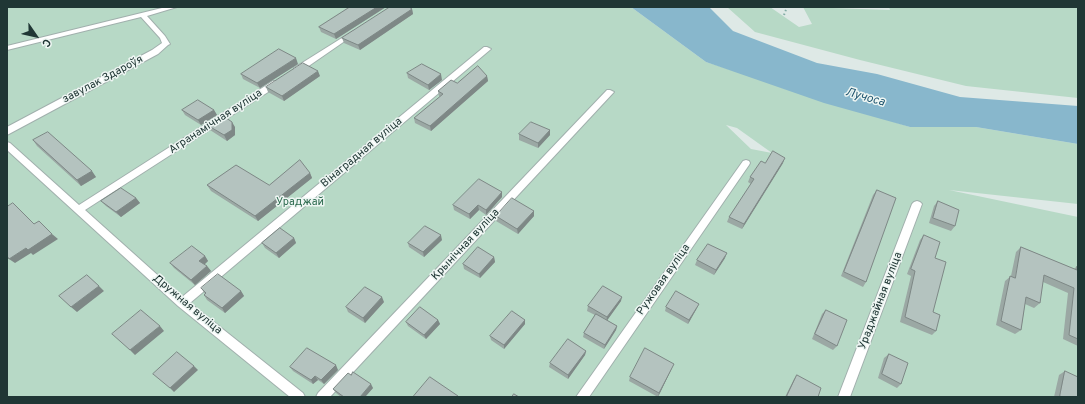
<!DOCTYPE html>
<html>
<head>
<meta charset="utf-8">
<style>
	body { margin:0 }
	#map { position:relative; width:1085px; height:404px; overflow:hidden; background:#dee9e6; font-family:Overpass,sans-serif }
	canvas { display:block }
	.frame { position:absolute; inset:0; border:8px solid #203735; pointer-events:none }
	.north { position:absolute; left:16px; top:16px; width:40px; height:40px; -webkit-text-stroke:3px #eef6f3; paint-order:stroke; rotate:124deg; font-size:11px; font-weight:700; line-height:16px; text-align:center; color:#203735 }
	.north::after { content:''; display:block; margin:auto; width:14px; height:18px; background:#203735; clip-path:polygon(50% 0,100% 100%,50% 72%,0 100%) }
</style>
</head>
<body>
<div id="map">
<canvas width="1085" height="404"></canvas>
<div class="frame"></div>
<div class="north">С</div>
</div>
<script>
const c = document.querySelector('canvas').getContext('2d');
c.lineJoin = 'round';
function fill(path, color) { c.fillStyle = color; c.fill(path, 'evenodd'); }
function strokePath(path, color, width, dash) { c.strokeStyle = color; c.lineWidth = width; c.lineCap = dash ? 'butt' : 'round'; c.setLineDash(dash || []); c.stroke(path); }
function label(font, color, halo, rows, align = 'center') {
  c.font = font + ' Overpass,sans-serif'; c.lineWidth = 3; c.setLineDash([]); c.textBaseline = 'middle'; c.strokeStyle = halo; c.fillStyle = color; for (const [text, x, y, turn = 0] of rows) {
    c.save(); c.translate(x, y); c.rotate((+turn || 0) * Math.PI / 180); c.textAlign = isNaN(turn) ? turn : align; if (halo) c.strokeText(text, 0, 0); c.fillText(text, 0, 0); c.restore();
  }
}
const green = new Path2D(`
	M7,7H631L706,62L910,127H976L1078,144V204L949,190L1078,217V397H7ZM726,125L737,128L772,153L751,149Z
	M727,7H770L799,27L812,24L803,7L890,10L889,7H1078V98L966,86L860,60L755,32Z`);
const water = new Path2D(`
	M631,7H709L733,31L817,63L877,74L960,97L1078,106V144L976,127H910L824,103L706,62Z`);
const path = new Path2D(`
	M784,15L787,7`);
const service = new Path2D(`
	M166,7H177L147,16L165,36L170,44L168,45L158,54L7,135V127L152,50L162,43L160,38L141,17L7,50V46Z
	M353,31L356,33L355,34L300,72H294V68Z
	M484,47H487L491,49L190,303L303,393L305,397H290L178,306L7,150V142L10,143L79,205L273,81H279V85L85,210L182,297Z
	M607,90H610L614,92L330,397H316L318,393Z
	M746,160L749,161L750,163L749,165L589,397H576L743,161Z
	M917,201L920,202L922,204L850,397H838L912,204L914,202Z`);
const wall = new Path2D(`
	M350,7H386L336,39L321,32L319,27Z
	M412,9L413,14L360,50L344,43L342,38Z
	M298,64L260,88L243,79L241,74Z
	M407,73L442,80L429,90L408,78Z
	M320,76L284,101L268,92L266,87Z
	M487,76L488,81L431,131L415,123L414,118L440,97L439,96L438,91L457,83Z
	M182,110H214L217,115L201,125L185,115Z
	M207,125L235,127V135L227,141L210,130Z
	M550,130V135L538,148L519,140V134Z
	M33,140L96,177L81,186L37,146Z
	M765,163H783L742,229L727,222L729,217L751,184L748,182L750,177Z
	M310,173L312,178L258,221L211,191L207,185H269Z
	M877,190L866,282L863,287L841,276L873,195Z
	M502,197L486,215L479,210L470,219L454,210L453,205Z
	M136,198L140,203L121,217L106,206L101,201Z
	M938,201L955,226L951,231L929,223L934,206Z
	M534,211V216L518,234L496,221V216Z
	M924,235L935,258L933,312L936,331L932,335L900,322L911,276L907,274L920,240Z
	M294,238L296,243L279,258L265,248L262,243Z
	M442,240L424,257L409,247L408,243Z
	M1021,247L1074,269L1077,266L1078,267V346L1063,339L1068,293L1043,282L1040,303L1034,308L1025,304L1021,330L1015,334L996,325L1005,281L1011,276L1016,252Z
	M205,256L208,261L204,264L207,266L211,271L195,285L174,268L170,263Z
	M494,257L495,262L480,278L464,269L463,264Z
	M725,258L714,275L695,265L697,260Z
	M201,288L241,291L244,296L225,313L207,300L204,295L205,294Z
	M621,301L607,320L617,326L616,330L604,349L583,337L584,333L595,315L587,311L588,306Z
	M384,302L365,323L348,312L346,307Z
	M666,307L697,308L688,324L665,311Z
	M826,310L837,346L833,350L812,339L822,314Z
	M438,320L440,324L426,339L408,326L406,322Z
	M525,320V324L504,349L491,340L490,336Z
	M586,351L585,355L568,379L549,367L550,363Z
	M889,354L901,384L897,388L878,378L884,358Z
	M290,367L338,370L324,384L318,380L313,384L293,371Z
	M672,368L658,397L629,381L630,377Z
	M1065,371L1078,397H1054L1059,375Z
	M351,375L373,388L365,397H341L336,393L333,389Z
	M797,375L818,397H785L794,379Z`);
const shadedWall = new Path2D(`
	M377,7H386L336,39L334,34Z
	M412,9L413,14L360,50L358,45Z
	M296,58L298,64L260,88L257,83Z
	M318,71L320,76L284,101L282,96Z
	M441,74L442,80L429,90L428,85Z
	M487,76L488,81L431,131L430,126Z
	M214,110L217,115L201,125L198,120Z
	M232,122L235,127V135L227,141L224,135Z
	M550,130V135L538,148V143Z
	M785,158L783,163L742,229L744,224Z
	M92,171L96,177L81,186L77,180Z
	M310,173L312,178L258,221L255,216Z
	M502,192V197L486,215V210Z
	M136,198L140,203L121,217L116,212Z
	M478,205L479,210L470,219L469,214Z
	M534,211V216L518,234L517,229Z
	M52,234L58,239L33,255L31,253L15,263L9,259L26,248Z
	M441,235L442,240L424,257L423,252Z
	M294,238L296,243L279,258L276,253Z
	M727,253L725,258L714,275L716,270Z
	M205,256L208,261L203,266L199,261Z
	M494,257L495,262L480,278L479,274Z
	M207,266L211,271L195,285L191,280Z
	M99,286L104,291L77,312L71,307Z
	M241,291L244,296L225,313L222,308Z
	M382,297L384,302L365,323L363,318Z
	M622,297L621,301L606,322L607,317Z
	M699,304L697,308L688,324L689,320Z
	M438,320L440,324L426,339L424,335Z
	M525,320V324L504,349V345Z
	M160,326L164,331L135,355L130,350Z
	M617,326L616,330L604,349L605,345Z
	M586,351L585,355L568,379V375Z
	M674,364L672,368L658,397L659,393Z
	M336,365L338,370L324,384L321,380Z
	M194,366L198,370L174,392L170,388Z
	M315,376L318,380L313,384L311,380Z
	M371,384L373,388L365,397H360Z`);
const building = new Path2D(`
	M350,7H377L334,34L319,27Z
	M390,7H409L412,9L358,45L342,38Z
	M279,49L296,58L257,83L241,74Z
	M303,63L318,71L282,96L266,87Z
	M422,64L441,74L428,85L407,73Z
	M478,66L487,76L430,126L414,118L443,94L438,91L451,80L457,83Z
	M198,100L214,110L198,120L182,110Z
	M222,115L232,122V130L224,135L207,125Z
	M531,122L550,130L538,143L519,134Z
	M48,132L92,171L77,180L33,140Z
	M773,151L785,158L744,224L729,217L754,179L750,177L761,161L765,163Z
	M300,160L310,173L255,216L207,185L236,165L269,185Z
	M479,179L502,192L486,210L478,205L469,214L453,205Z
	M121,188L136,198L116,212L101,201Z
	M877,190L896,198L866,282L844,272Z
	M512,198L534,211L517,229L496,216Z
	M938,201L959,210L955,226L933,218Z
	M13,203L34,224L39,221L52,234L28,250L26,248L9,259L7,256V207Z
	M425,226L441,235L423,252L408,243Z
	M280,228L294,238L276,253L262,243Z
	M924,235L940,242L935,258L946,262L933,312L940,315L936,331L905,317L915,271L911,269Z
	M708,244L727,253L716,270L697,260Z
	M192,246L205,256L199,261L207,266L191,280L170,263Z
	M478,247L494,257L479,274L463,264Z
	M1021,247L1077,270V266L1078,267V339L1069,335L1074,288L1044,275L1040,303L1026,297L1021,330L1001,321L1010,276L1015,278Z
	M218,274L241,291L222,308L204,295L206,293L201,288Z
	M87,275L99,286L71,307L59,296Z
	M603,286L622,297L607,317L588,306Z
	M365,287L382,297L363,318L346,307Z
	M676,291L699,304L689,320L666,307Z
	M420,307L438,320L424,335L406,322Z
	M141,310L160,326L130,350L112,334Z
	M826,310L847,320L837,346L815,334Z
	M512,311L525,320L504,345L490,336Z
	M596,314L617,326L605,345L584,333Z
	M568,339L586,351L568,375L550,363Z
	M307,348L336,365L321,380L315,376L311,380L290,367Z
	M645,348L674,364L659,393L630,377Z
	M177,352L194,366L170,388L153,374Z
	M889,354L908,363L901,384L882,374Z
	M1065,371L1078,377V397H1062L1060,396Z
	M353,372L371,384L360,397H344L333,389L348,373L351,375Z
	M797,375L821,388L818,397H789L787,396Z
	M430,377L458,396V397H413Z
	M514,394L519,397H512Z`);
const streetNames = [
	["завулак Здароўя",103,80,-28],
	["Агранамічная вуліца",216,122,-33],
	["Вінаградная вуліца",362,153,-40],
	["Крынічная вуліца",466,245,-47],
	["Ружовая вуліца",664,280,-55],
	["Ураджайная вуліца",881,301,-69],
	["Дружная вуліца",187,305,40]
];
const parkNames = [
	["Ураджай",300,203]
];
const waterNames = [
	["Лучоса",865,98,16]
];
fill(green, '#b7d9c6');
fill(water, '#88b7cc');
strokePath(service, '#a1b0ad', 2);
strokePath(path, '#80aba4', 2, [1.5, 2.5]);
fill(service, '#fff');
fill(wall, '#9ba8a4');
fill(shadedWall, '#7e8886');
fill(building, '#b4c3bf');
strokePath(building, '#7e8886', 1);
label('11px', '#203735', '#eef6f3', streetNames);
label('11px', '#2d6b4f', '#eef6f3', parkNames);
label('italic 12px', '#1f556f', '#eef6f3', waterNames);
</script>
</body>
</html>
